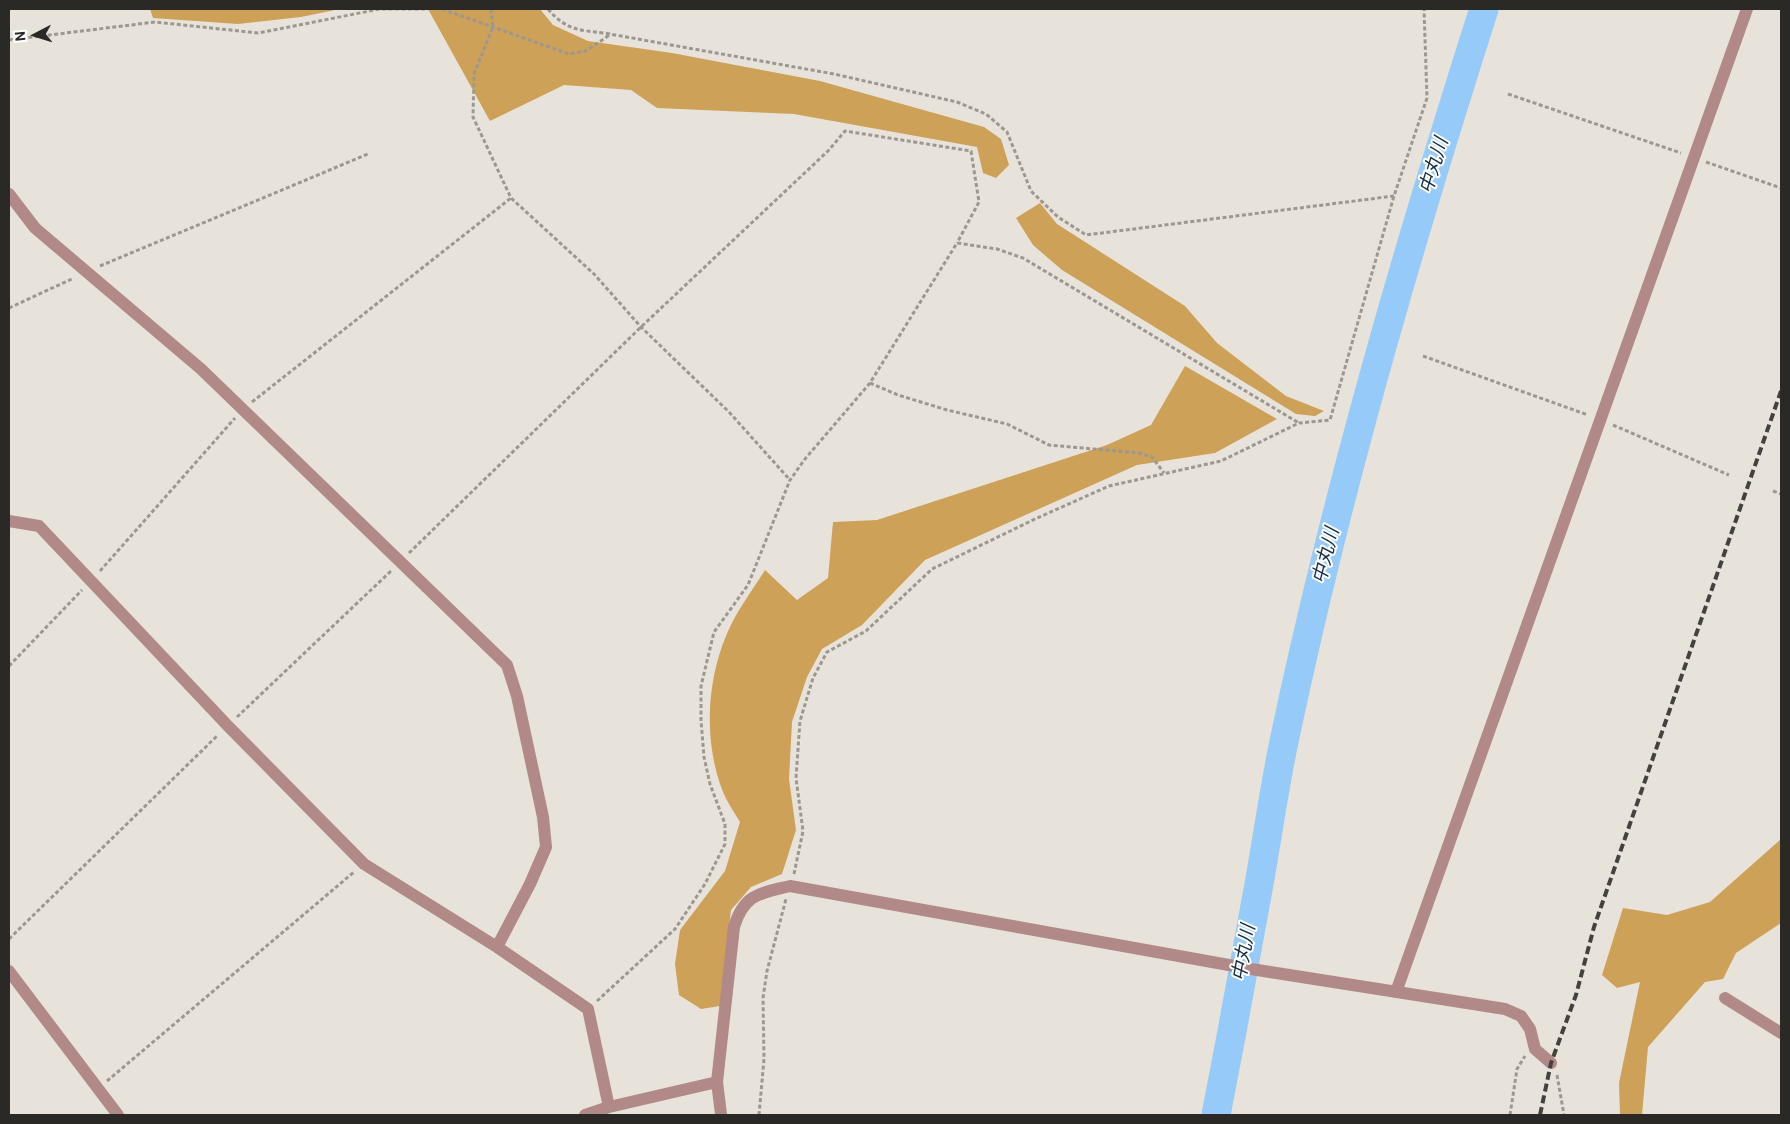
<!DOCTYPE html>
<html>
<head>
<meta charset="utf-8">
<style>
	body { margin:0 }
	#map { position:relative; width:1790px; height:1124px; overflow:hidden; background:#e8e3da; font-family:Roboto,sans-serif }
	canvas { display:block }
	.frame { position:absolute; inset:0; border:10px solid #2b2926; pointer-events:none }
	.north { position:absolute; left:10px; top:10px; width:50px; height:50px; -webkit-text-stroke:4px #fff; paint-order:stroke; rotate:265deg; font-size:14px; font-weight:700; line-height:20px; text-align:center; color:#2b2926 }
	.north::after { content:''; display:block; margin:auto; width:18px; height:22px; background:#2b2926; clip-path:polygon(50% 0,100% 100%,50% 72%,0 100%) }
</style>
</head>
<body>
<div id="map">
<canvas width="1790" height="1124"></canvas>
<div class="frame"></div>
<div class="north">N</div>
</div>
<script>
const c = document.querySelector('canvas').getContext('2d');
c.lineJoin = 'round';
function fill(path, color) { c.fillStyle = color; c.fill(path, 'evenodd'); }
function strokePath(path, color, width, dash) { c.strokeStyle = color; c.lineWidth = width; c.lineCap = dash ? 'butt' : 'round'; c.setLineDash(dash || []); c.stroke(path); }
function label(font, color, halo, rows, align = 'center') {
  c.font = font + ' Roboto,"Noto Sans JP",sans-serif'; c.lineWidth = 4; c.setLineDash([]); c.textBaseline = 'middle'; c.strokeStyle = halo; c.fillStyle = color; for (const [text, x, y, turn = 0] of rows) {
    c.save(); c.translate(x, y); c.rotate((+turn || 0) * Math.PI / 180); c.textAlign = isNaN(turn) ? turn : align; if (halo) c.strokeText(text, 0, 0); c.fillText(text, 0, 0); c.restore();
  }
}
const forest = new Path2D(`
	M150,9H340L301,17L238,24L153,18Z
	M428,9H540L553,25L588,41L672,53L820,81L984,127L1001,139L1009,165L996,178L983,173L977,147L794,114L657,108L631,90L564,85L490,121Z
	M1040,203L1057,224L1185,306L1217,343L1286,396L1324,411L1315,416L1296,414L1062,270L1033,245L1016,218Z
	M1185,366L1277,419L1215,453L1137,465L925,560L862,625L822,649L807,677L792,722L789,779L796,830L782,874L751,887L731,910L720,1006L701,1009L679,995L675,964L680,930L725,871L740,822C734,812 727,802 723,792C704,743 706,684 726,636C735,613 752,591 765,570L797,600L828,578L833,522L877,520L1107,445L1151,425Z
	M1781,839V923L1736,953L1723,979L1705,982L1648,1047L1642,1115H1620L1619,1083L1640,982L1617,988L1602,975L1623,908L1667,915L1710,902Z`);
const river = new Path2D(`
	M1216,1115C1231,1038 1245,962 1259,884C1268,834 1275,782 1286,732C1338,487 1408,247 1484,9`);
const path = new Path2D(`
	M442,9L569,54L586,51L611,34
	M491,9L493,27L474,74L473,117L511,198L594,274L641,327L729,412L790,480
	M548,9C566,30 578,30 604,33L834,74L957,102L986,114L1007,132L1031,191L1058,217L1086,235L1394,196
	M9,40L155,22L258,33L380,9H428
	M1508,94L1681,153
	M1706,162L1781,188
	M100,266L368,154
	M9,308L74,278
	M1423,356L1588,415
	M870,383L898,395L947,410L1007,424L1049,445L1139,453L1152,457L1164,473
	M252,402L511,198
	M1613,425L1729,475
	M1773,491L1781,494
	M409,553L641,327L828,151L845,131L971,151L979,202L957,243
	M100,571L235,418
	M9,666L82,590
	M237,717L392,570
	M794,874L803,831L796,778L800,721L813,678L827,652L866,631L932,569L1035,519L1109,486L1221,461L1299,423L1330,420L1394,196L1427,98L1424,9
	M9,939L218,735
	M597,1001L675,929L705,884L725,844V824L710,784L704,757L701,720V686L714,632L748,585L790,480L805,459L870,383L957,243L997,249L1023,258L1299,423
	M1557,1075L1564,1115
	M107,1081L354,872
	M759,1115L764,1059L763,998L767,971L786,899
	M1510,1115L1517,1069L1525,1056`);
const minor = new Path2D(`
	M9,194L35,228L201,369L507,665L517,696L543,817L546,847L530,884L497,947
	M9,521L39,526L228,726L364,864L497,947L588,1009L609,1107
	M9,971L118,1115
	M1396,992L1747,9
	M1725,998L1781,1033
	M721,1114L717,1082L734,927C744,894 760,893 790,886L1251,969L1505,1009L1521,1016L1530,1029L1535,1049L1551,1063
	M585,1115L609,1107L717,1082`);
const rail = new Path2D(`
	M1540,1115L1551,1063L1576,995L1594,927L1781,391`);
const waterNames = [
	["中丸川",1435,166,-73],
	["中丸川",1327,556,-76],
	["中丸川",1245,953,-80]
];
fill(forest, '#cda157');
strokePath(river, '#96caf8', 29);
strokePath(path, '#9c9891', 3, [4, 2.5]);
strokePath(minor, '#b08988', 12);
strokePath(rail, '#44413e', 4, [8, 4]);
label('italic 19px', '#132f46', '#fff', waterNames);
</script>
</body>
</html>
